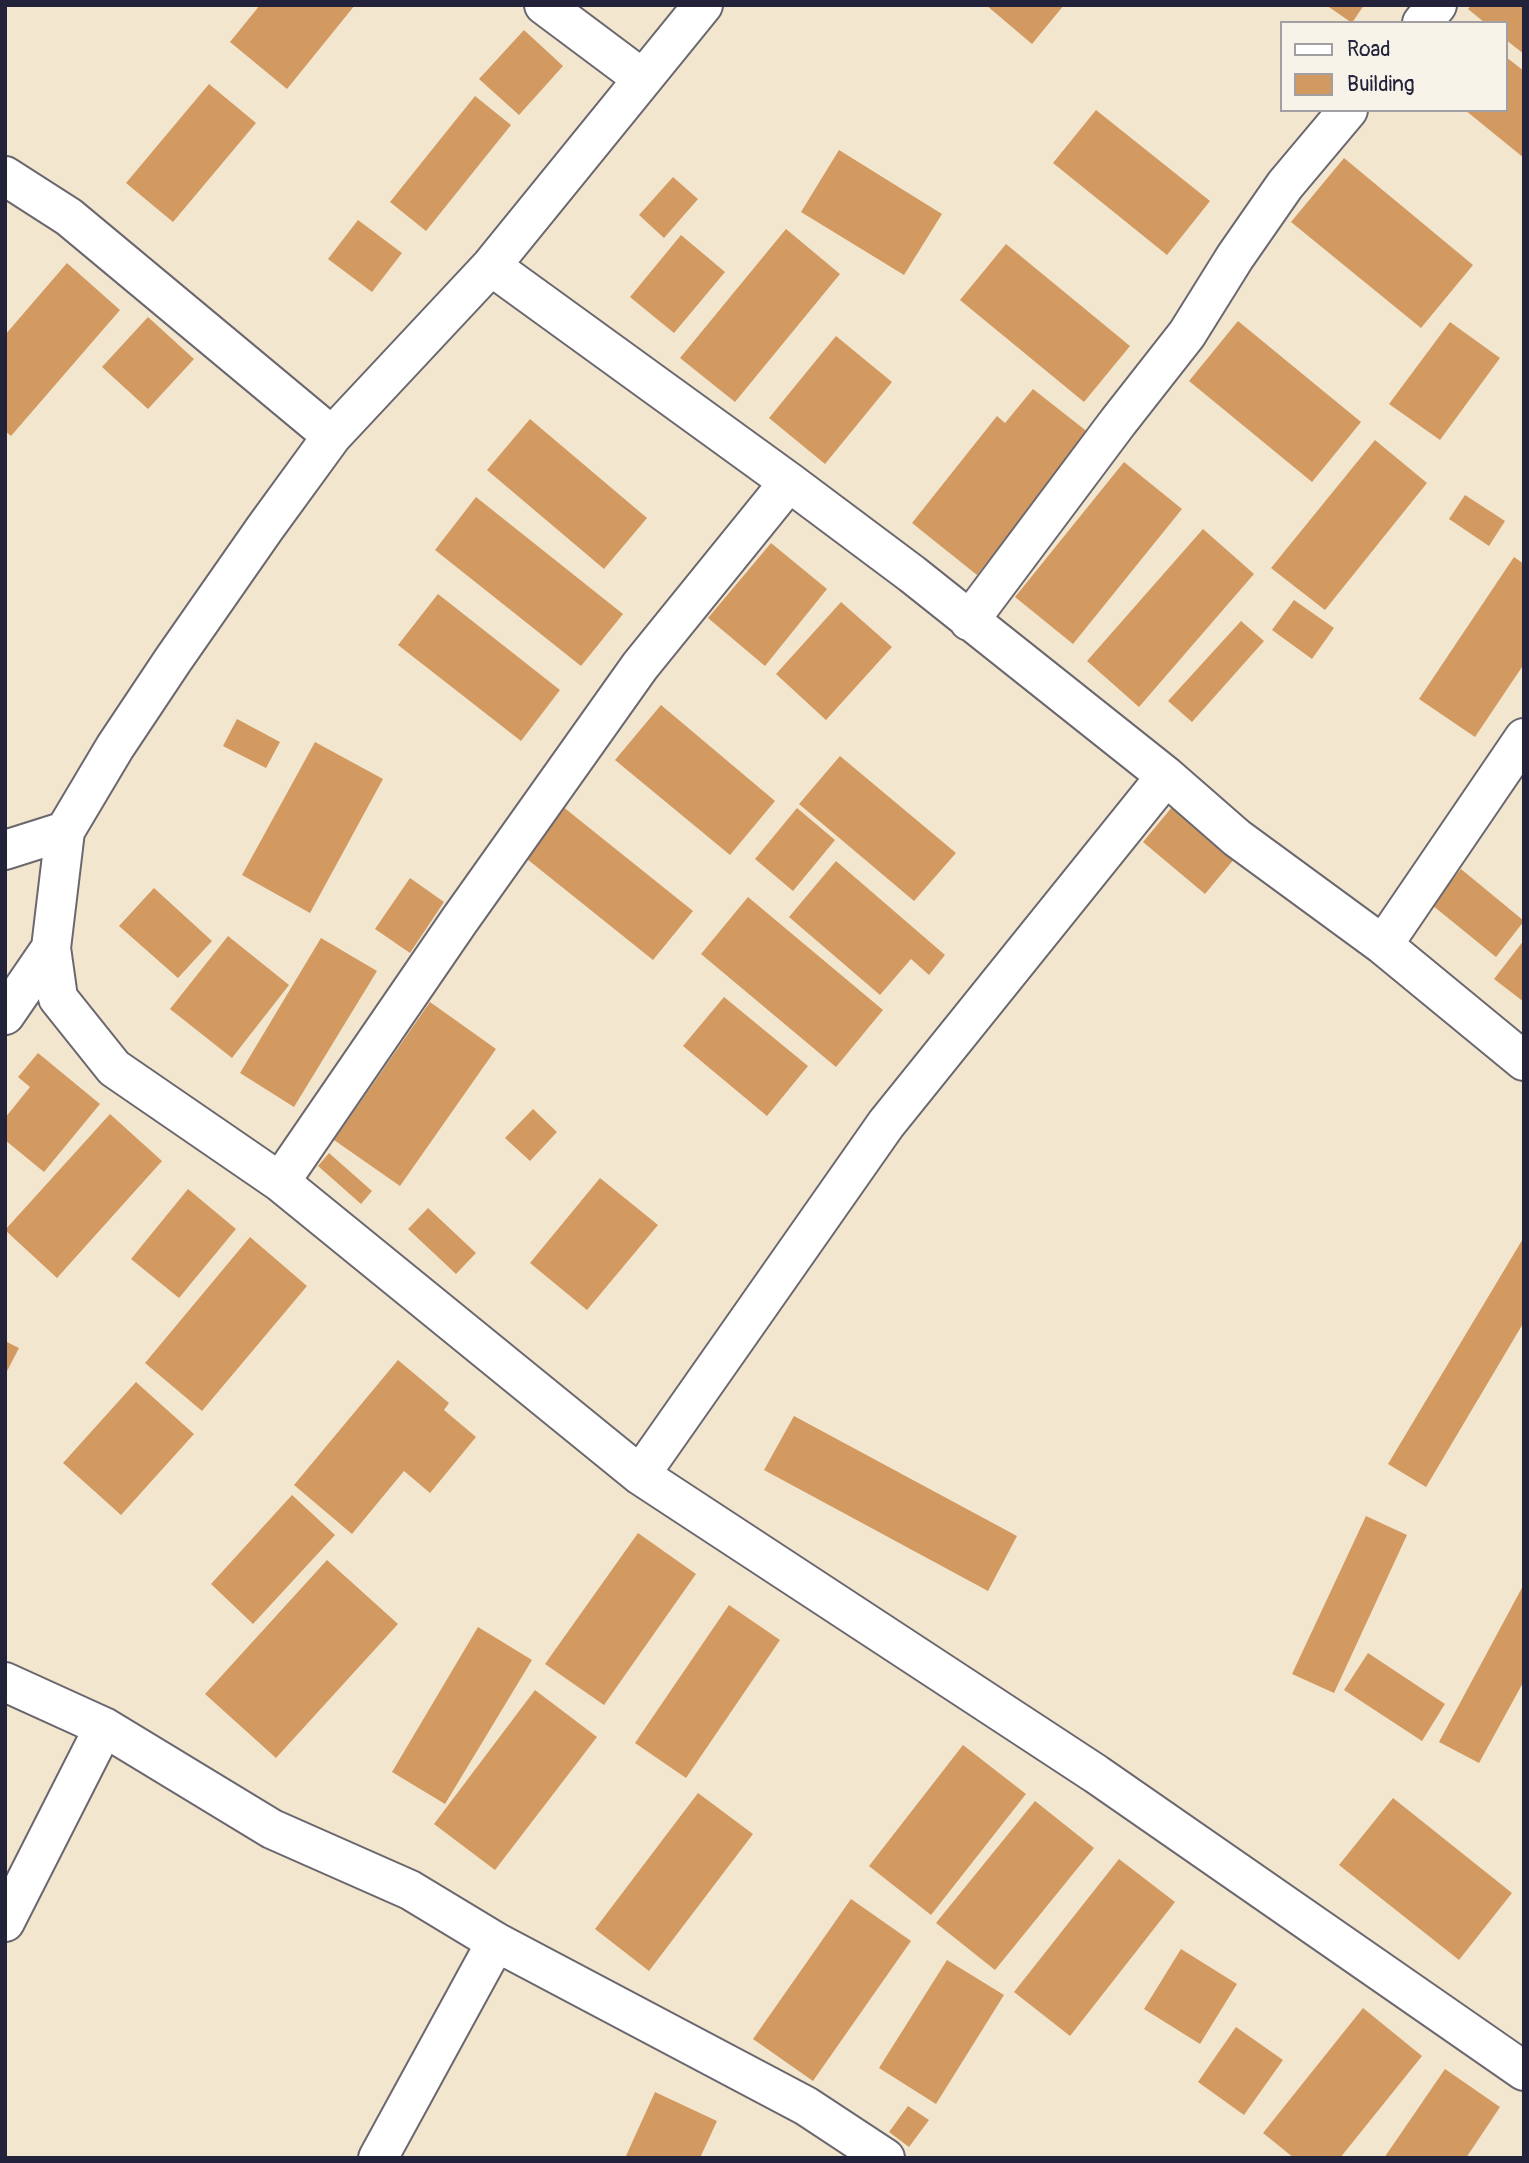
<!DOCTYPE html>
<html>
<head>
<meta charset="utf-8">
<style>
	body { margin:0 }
	#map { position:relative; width:1529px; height:2163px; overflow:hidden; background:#f3e6cf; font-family:Pangolin,sans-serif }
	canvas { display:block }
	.frame { position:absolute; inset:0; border:7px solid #22223b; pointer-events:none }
	.legend { position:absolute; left:1280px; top:21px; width:228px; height:91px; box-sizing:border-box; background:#f7f3e8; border:2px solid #a29fa3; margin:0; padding:9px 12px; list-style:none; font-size:21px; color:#22223b }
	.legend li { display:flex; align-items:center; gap:14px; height:35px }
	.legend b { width:35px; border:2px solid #a29fa3 }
</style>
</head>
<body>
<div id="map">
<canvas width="1529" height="2163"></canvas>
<div class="frame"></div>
<ul class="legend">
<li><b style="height:9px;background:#fff"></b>Road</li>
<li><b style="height:19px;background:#d29a61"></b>Building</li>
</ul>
</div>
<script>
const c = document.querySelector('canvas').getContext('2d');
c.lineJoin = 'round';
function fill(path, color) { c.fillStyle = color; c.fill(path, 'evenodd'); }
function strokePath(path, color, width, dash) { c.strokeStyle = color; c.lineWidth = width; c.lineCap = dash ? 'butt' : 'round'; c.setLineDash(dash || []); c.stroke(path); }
const building = new Path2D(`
	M260,5H355L287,89L230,42Z
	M986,5H1064L1032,44Z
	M1326,5H1364L1352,23Z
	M1471,5H1524V54L1506,40V23H1485L1468,9Z
	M524,30L563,66L519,115L479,79Z
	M1506,57L1524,71V158L1465,110H1506Z
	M209,84L256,123L173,222L126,183Z
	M475,96L511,125L426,231L390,202Z
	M1096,110L1210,201L1167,255L1053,163Z
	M839,150L942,214L904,275L801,212Z
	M1344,158L1473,265L1421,328L1291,222Z
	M673,177L698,199L664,238L639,215Z
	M358,220L402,253L372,292L328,259Z
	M786,229L840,274L735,402L680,358Z
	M681,235L725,272L674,333L630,297Z
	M1006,244L1130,346L1084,402L960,300Z
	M67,263L120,310L11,436L5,431V335Z
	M148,317L194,359L148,409L102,367Z
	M1238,321L1361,422L1312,482L1189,381Z
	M1450,322L1500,358L1440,440L1389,404Z
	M836,336L892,382L825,464L769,418Z
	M1033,389L1089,433L977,575L912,523L997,416L1005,423Z
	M530,419L647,518L604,569L487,470Z
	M1375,440L1427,483L1325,610L1271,568Z
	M1124,462L1182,509L1073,644L1015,597Z
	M1465,495L1505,521L1489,546L1449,519Z
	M476,497L623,614L581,666L435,550Z
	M1203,529L1254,574L1139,707L1087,661Z
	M771,543L827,589L765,666L708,618Z
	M1514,557L1524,564V664L1475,737L1419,699Z
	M438,594L560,690L521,741L398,645Z
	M1294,600L1334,628L1312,659L1272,630Z
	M841,602L892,647L826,720L776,674Z
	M1241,621L1264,641L1192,722L1168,701Z
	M661,705L775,801L730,855L615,760Z
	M237,719L280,742L266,768L223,746Z
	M315,742L383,779L310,913L242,875Z
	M840,756L956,853L914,901L799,804Z
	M562,806L693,911L653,960L522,855Z
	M1172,807L1235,858L1205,894L1143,842Z
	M797,808L835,840L793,891L755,859Z
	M836,861L945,955L929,975L911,959L880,995L789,917Z
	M1461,869L1524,921L1496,957L1432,905Z
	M410,878L444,902L410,953L375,929Z
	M154,888L212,941L178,978L119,926Z
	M748,897L883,1010L836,1067L701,954Z
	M228,936L289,985L232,1058L170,1009Z
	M321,938L377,971L294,1107L240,1073Z
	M1524,940V1002L1494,979Z
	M724,997L808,1066L767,1116L683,1046Z
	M430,1002L496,1049L400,1186L334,1140Z
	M38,1053L100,1104L44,1172L5,1140V1118L30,1087L18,1077Z
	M533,1109L557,1132L530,1161L505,1138Z
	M110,1114L162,1161L57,1278L5,1230Z
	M329,1153L372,1191L361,1204L318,1166Z
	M600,1178L658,1225L587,1310L530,1263Z
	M188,1189L236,1229L179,1298L131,1259Z
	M428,1208L476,1253L456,1274L408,1229Z
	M250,1237L307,1286L202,1411L145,1363Z
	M1524,1237V1322L1426,1487L1388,1464Z
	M5,1341L19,1348L5,1375Z
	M398,1360L449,1403L444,1410L476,1437L430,1493L404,1471L352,1534L294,1485Z
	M136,1382L194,1434L121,1515L63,1463Z
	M794,1416L1017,1536L988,1591L764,1470Z
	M292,1495L335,1535L253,1624L211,1584Z
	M1366,1516L1407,1535L1334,1693L1292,1674Z
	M638,1533L696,1574L604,1705L545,1664Z
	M327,1560L398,1624L276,1758L205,1694Z
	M1524,1584V1681L1479,1763L1439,1742Z
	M729,1605L780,1640L686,1778L635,1743Z
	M478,1627L532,1660L445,1804L392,1772Z
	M1368,1653L1445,1704L1422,1741L1344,1690Z
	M535,1690L597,1737L495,1870L434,1824Z
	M963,1745L1026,1794L931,1915L869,1866Z
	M698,1793L753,1834L649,1971L595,1929Z
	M1393,1798L1512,1893L1459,1960L1339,1865Z
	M1035,1801L1094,1848L995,1970L936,1923Z
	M1119,1859L1175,1902L1070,2036L1014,1992Z
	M851,1899L911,1941L813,2081L753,2039Z
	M1181,1949L1237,1984L1200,2044L1144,2009Z
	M947,1960L1004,1995L936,2104L879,2068Z
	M1363,2008L1422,2056L1340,2158H1294L1263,2133Z
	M1236,2027L1283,2060L1244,2115L1198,2082Z
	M1445,2069L1500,2107L1466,2158H1384Z
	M655,2092L717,2121L700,2158H625Z
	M908,2106L929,2120L909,2147L889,2132Z`);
const minor = new Path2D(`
	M544,5L643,79
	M1422,23L1437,5
	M5,176L69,217L332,436
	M491,266L789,482L912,574L1166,776L1237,838L1383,945L1524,1061
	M969,621L1118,422L1187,334L1235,257L1285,185L1348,110
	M65,831L115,747L173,660L265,528L332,436L491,266L703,5
	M5,850L65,831L51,948L58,998L114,1068L280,1182L640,1475L1096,1774L1524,2071
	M1383,945L1524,738
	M5,1015L51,948
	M280,1182L459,921L640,666L789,482
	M640,1475L886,1124L1166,776
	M5,1682L104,1727L272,1829L410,1890L496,1942L806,2106L885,2158
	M5,1922L104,1727
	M378,2158L496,1942`);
fill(building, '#d29a61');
strokePath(minor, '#6b676f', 42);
strokePath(minor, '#fff', 38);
</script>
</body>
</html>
